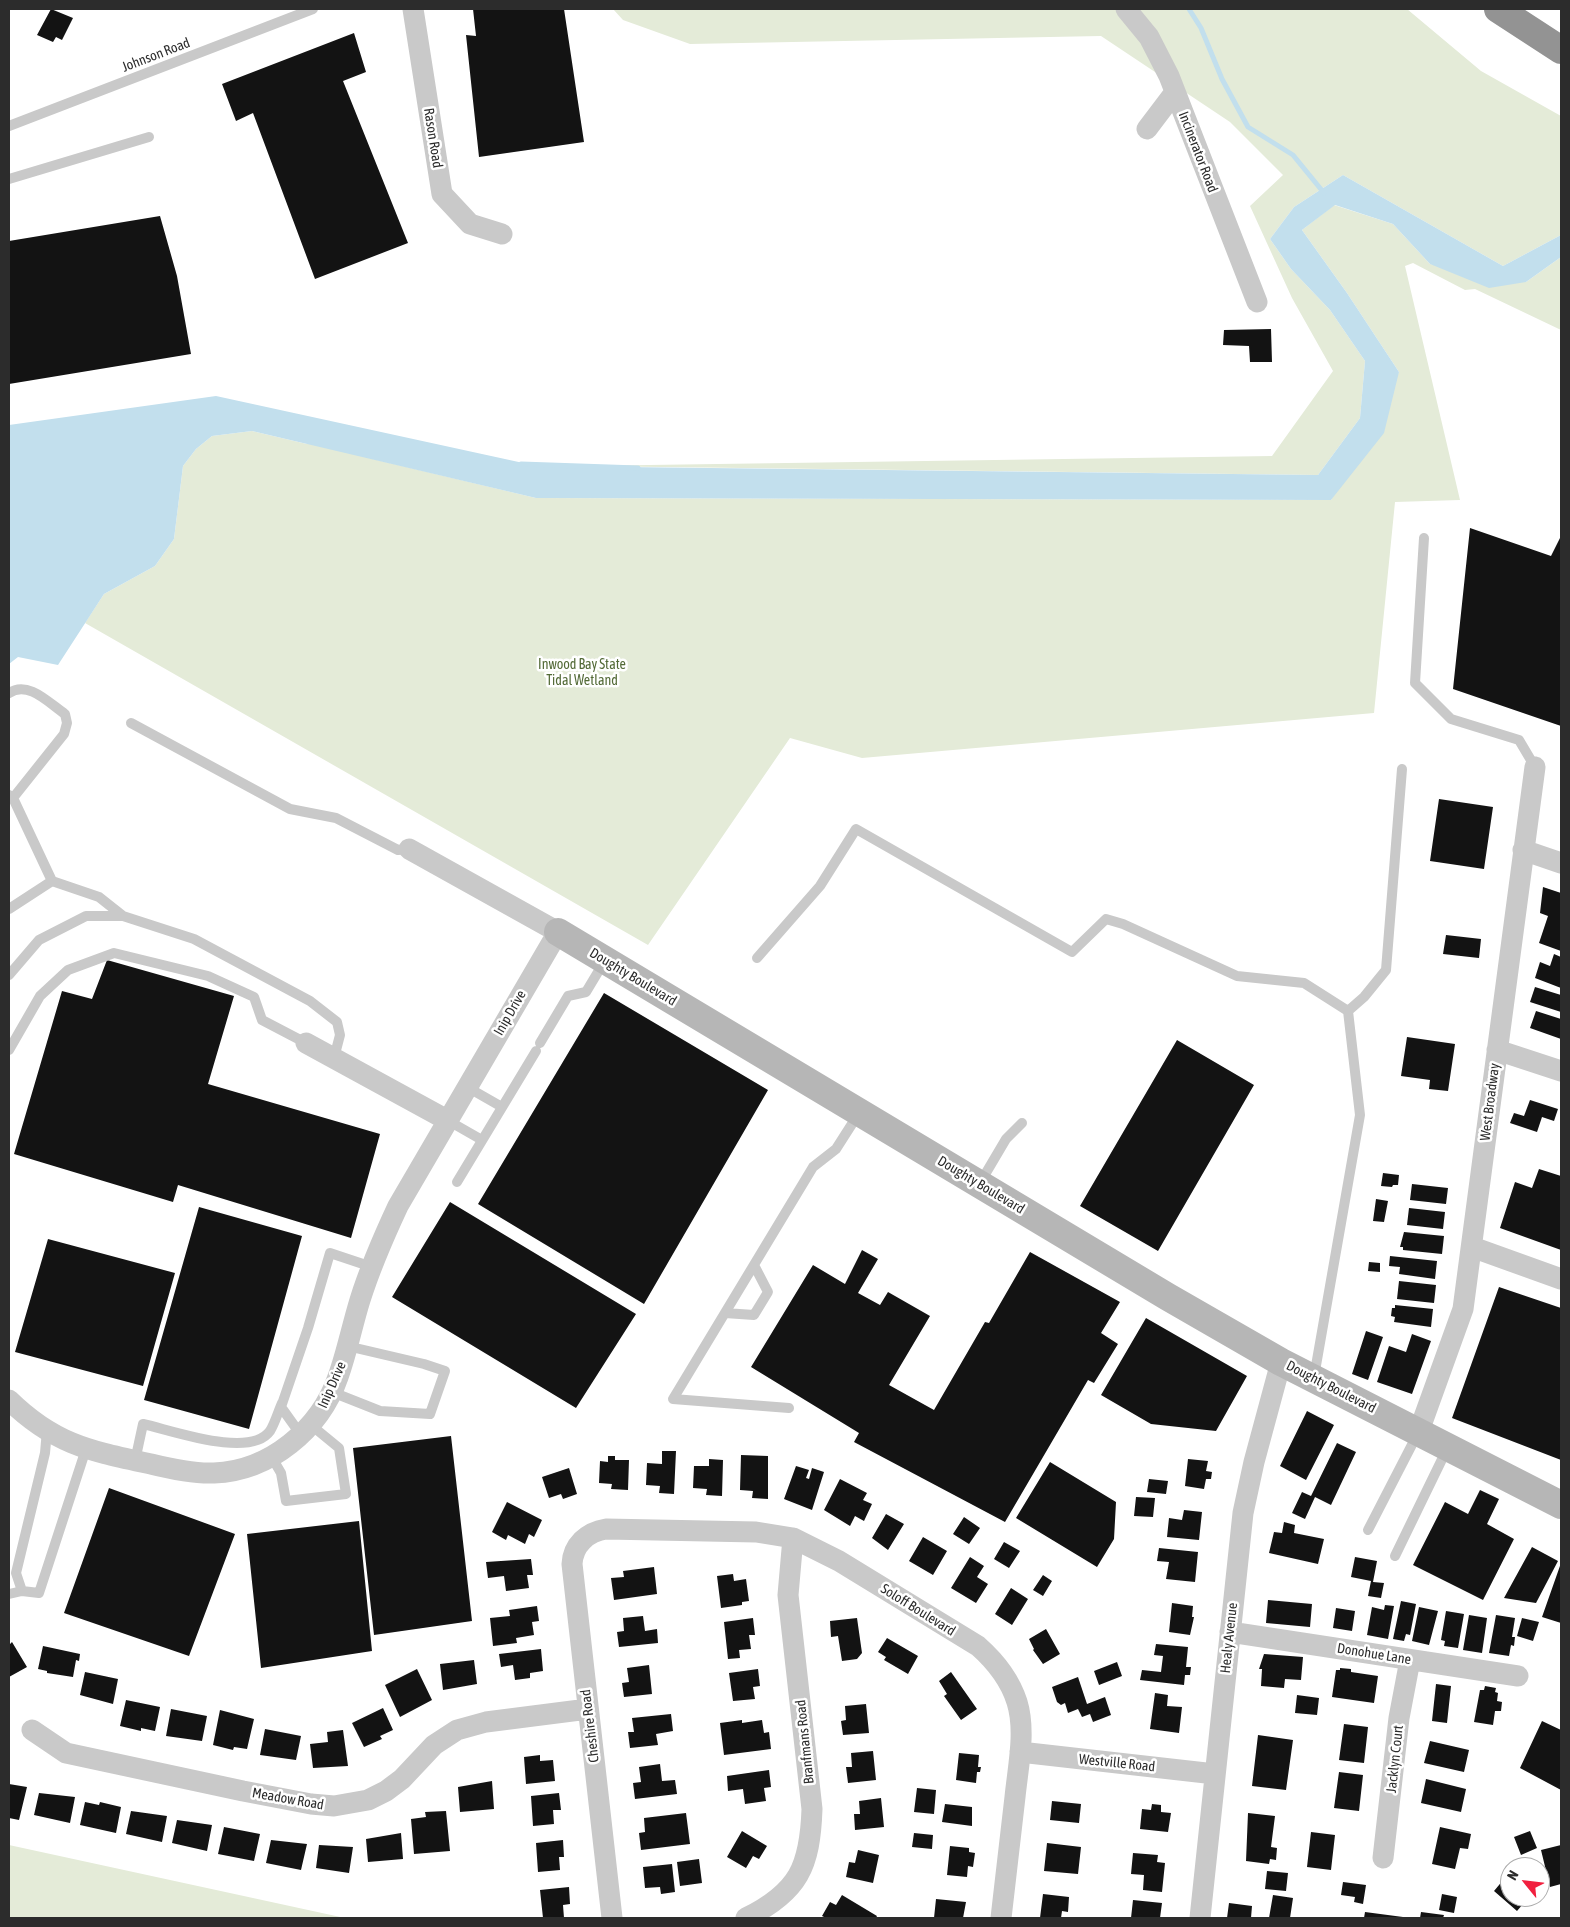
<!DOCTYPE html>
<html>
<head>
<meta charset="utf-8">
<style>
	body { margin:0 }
	#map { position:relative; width:1570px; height:1927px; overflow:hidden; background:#fff; font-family:"Asap Condensed",sans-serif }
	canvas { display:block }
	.frame { position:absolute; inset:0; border:10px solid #2c2c2c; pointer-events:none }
	.north { position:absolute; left:1500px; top:1857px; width:50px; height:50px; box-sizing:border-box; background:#fff; border:1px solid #ababab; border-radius:50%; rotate:299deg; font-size:14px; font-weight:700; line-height:20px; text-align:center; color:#2c2c2c }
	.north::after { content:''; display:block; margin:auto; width:18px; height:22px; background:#f1203f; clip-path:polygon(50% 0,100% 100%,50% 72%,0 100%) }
</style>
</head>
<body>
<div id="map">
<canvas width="1570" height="1927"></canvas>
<div class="frame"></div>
<div class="north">N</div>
</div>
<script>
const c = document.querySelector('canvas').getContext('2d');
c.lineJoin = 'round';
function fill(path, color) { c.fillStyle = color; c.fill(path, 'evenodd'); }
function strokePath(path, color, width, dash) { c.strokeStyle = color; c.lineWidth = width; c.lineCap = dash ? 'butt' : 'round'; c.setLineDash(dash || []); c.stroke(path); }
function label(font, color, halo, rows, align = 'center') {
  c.font = font + ' "Asap Condensed",sans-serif'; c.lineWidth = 5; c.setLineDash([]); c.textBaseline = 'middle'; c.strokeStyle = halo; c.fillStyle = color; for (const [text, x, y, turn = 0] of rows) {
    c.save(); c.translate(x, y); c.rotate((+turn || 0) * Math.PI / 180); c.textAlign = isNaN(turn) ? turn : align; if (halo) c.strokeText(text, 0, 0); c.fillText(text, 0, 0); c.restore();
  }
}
const green = new Path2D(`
	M613,9H1407L1481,71L1561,116V235L1503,266L1343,175L1294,207L1270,239L1291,269L1330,310L1365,361L1360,418L1318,475L579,466L1272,456L1333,371L1292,298L1250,206L1283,175L1230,122L1101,36L690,44L623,20Z
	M1334,205L1393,224L1430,264L1526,282L1561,257V330L1475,289L1465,290L1413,263L1405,266L1460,500L1395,502L1374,713L862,758L790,738L648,945L85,623L104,594L155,566L174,539L183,466L196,449L212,436L252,431L307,444L309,441L377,460L536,498L1331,500L1399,372L1347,293L1302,230Z
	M9,1845L345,1918H9Z`);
const water = new Path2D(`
	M1343,175L1503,266L1561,235V257L1526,282L1489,288L1430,264L1393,224L1335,205L1302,230L1347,293L1399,372L1384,433L1331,500L536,498L252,431L212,436L196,449L183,466L174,539L155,566L104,594L58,665L18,657L9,664V425L216,396L537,466L1318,475L1360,418L1365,361L1330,310L1291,269L1270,239L1294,207Z`);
const stream = new Path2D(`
	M1189,9L1201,28L1222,79L1248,127L1293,155L1324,193
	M521,464L638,468`);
const building = new Path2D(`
	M51,9L73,18L62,40L56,37L53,42L37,35Z
	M473,9H564L584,142L479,157L466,35L476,36Z
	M354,33L366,72L343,81L408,243L315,279L253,113L236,121L222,84Z
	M160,216L177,276L191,354L9,384V241Z
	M1271,329L1272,362H1250L1249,346L1223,345L1224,330Z
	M1470,528L1551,556L1561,536V726L1453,689Z
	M1439,799L1493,807L1484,869L1430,861Z
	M1543,887L1561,893V951L1539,943L1548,916L1540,913Z
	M1446,935L1481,939L1479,958L1443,954Z
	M1554,954L1561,957V988L1535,978L1540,962L1550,966Z
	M107,960L234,996L208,1084L380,1134L351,1238L178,1185L173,1202L14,1154L62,991L92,999Z
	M1535,987L1561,995V1012L1530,1002Z
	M604,993L768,1090L644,1304L478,1204Z
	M1536,1011L1561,1019V1039L1530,1028Z
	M1407,1037L1455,1044L1448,1091L1429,1089L1430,1080L1401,1076Z
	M1177,1040L1254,1085L1158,1251L1080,1206Z
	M1530,1100L1558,1109L1554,1121L1542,1117L1537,1132L1510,1123L1514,1113L1524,1116Z
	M1539,1169L1561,1176V1250L1500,1228L1515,1182L1532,1188Z
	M1383,1173L1399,1175L1398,1185H1393L1392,1187L1381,1186Z
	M1412,1184L1448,1188L1446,1204L1410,1200Z
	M1376,1199L1388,1201L1384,1222L1373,1221Z
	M450,1202L636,1314L576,1408L392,1297Z
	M199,1207L302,1236L249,1429L144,1400Z
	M1409,1208L1445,1212L1443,1229L1407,1225Z
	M1404,1232L1444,1236L1442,1254L1403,1250V1247H1400Z
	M48,1239L175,1273L143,1386L15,1352Z
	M862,1250L878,1259L858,1293L880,1305L888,1292L930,1316L889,1385L934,1410L985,1322L989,1323L1030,1252L1120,1302L1101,1333L1118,1344L1094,1383L1088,1380L1005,1522L854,1442L859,1433L751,1367L813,1265L845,1284Z
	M1390,1256L1437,1261L1435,1279L1399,1274L1400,1267L1389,1266Z
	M1369,1262L1380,1263V1272L1368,1271Z
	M1399,1281L1436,1285L1434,1303L1397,1299Z
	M1499,1287L1561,1308V1460L1452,1418Z
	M1395,1305L1433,1309L1431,1327L1394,1322L1395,1317L1391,1316L1392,1308H1395Z
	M1146,1318L1247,1376L1216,1431L1151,1424L1101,1395Z
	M1366,1331L1383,1337L1368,1380L1352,1374Z
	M1412,1334L1431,1341L1412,1394L1377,1382L1389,1346L1406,1352Z
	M1307,1411L1334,1425L1306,1480L1280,1466Z
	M451,1436L472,1621L374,1635L353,1448Z
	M1337,1443L1356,1452L1331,1505L1315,1497L1305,1519L1292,1513L1302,1492L1311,1496Z
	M662,1451H676L674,1494L659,1493L660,1486L646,1485L647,1463L662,1464Z
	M741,1455L768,1456V1499L752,1498L753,1491L740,1490Z
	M608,1456H615V1460H629L628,1490L611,1489L612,1484L599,1483L600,1461L608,1462Z
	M709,1459L723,1460L722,1496L706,1495L707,1489L693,1488L694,1466H709Z
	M1188,1459L1208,1461L1206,1471L1212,1472L1211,1479H1206L1204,1489L1185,1486Z
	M1050,1462L1116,1502L1114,1539L1097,1567L1016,1518Z
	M796,1466L809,1470L806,1478L809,1479L812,1468L824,1472L812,1510L784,1499Z
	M569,1468L577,1494L563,1499L561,1494L549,1498L542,1477Z
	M840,1479L867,1493L863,1500L872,1504L864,1521L855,1516L850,1526L824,1510Z
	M1149,1479L1168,1481L1166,1494L1147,1492Z
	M109,1488L235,1534L189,1656L64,1613Z
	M1480,1490L1499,1499L1487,1524L1514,1539L1483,1600L1413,1565L1445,1502L1468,1514Z
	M1136,1497L1155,1498L1153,1517L1134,1516Z
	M507,1502L542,1520L534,1537L529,1534L525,1544L508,1535L506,1540L492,1532Z
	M1184,1510L1202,1512L1199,1540L1167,1537L1169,1518L1182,1520Z
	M886,1514L904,1524L888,1550L872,1538Z
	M964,1517L980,1528L969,1544L953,1534Z
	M359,1521L372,1651L261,1668L247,1534Z
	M1284,1522L1295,1525L1294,1533L1324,1539L1318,1564L1269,1553L1274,1532L1282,1533Z
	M923,1537L947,1551L933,1575L909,1561Z
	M1004,1542L1020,1551L1009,1568L994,1559Z
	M1532,1547L1558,1561L1536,1603L1504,1598Z
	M1159,1548L1198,1552L1195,1582L1166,1579L1169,1562L1157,1561Z
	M970,1557L984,1566L977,1577L988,1584L976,1603L951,1588Z
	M1355,1557L1377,1561L1373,1582L1384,1583L1381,1598L1368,1596L1371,1581L1351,1577Z
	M531,1559L533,1575H527L529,1588L506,1591L504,1576L488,1578L486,1562Z
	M1561,1563V1623L1542,1617Z
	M654,1567L657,1594L614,1600L611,1578L624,1577L623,1571Z
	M733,1574L734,1581L746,1579L749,1601L742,1602V1605L721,1608L717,1576Z
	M1043,1575L1052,1581L1043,1596L1033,1590Z
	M1011,1588L1028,1599L1012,1625L995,1614Z
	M1268,1600L1312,1604L1310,1627L1266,1623Z
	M1401,1601L1416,1604L1410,1635L1406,1634L1404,1641L1393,1639Z
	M1172,1603L1193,1606L1192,1617H1194L1190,1635L1169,1632Z
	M1385,1605L1394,1606L1388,1639L1367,1635L1372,1607L1384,1610Z
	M537,1606L539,1621L532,1622L534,1635L516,1638L517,1643L493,1646L490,1618L510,1616L509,1610Z
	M1419,1607L1438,1611L1429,1645L1412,1641Z
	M1336,1608L1355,1611L1352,1631L1333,1628Z
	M1446,1611L1464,1614L1458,1648L1444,1646L1445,1641L1441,1640Z
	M1469,1615L1487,1618L1482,1653L1463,1650Z
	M1496,1615L1515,1618L1512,1637H1515L1514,1646L1511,1645L1509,1656L1489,1653Z
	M643,1616L645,1631L657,1629L658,1643L619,1647L617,1632L624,1631L623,1618Z
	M753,1618L755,1635H749L751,1649L739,1650L740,1658L728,1659L724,1622Z
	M857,1618L862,1653L857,1659L842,1661L838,1636L831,1637L830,1621Z
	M1522,1618L1539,1622L1533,1641L1517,1636Z
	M1046,1629L1060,1654L1043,1664L1033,1650L1034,1649L1029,1639Z
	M887,1638L918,1656L908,1674L884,1660L886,1657L878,1652Z
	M12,1642L27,1667L9,1677V1645Z
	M1156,1644L1188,1647L1186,1667H1191L1190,1675H1185L1184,1685L1140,1680L1142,1670L1161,1672L1163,1656L1154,1655Z
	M43,1646L80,1654L79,1661L76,1660L73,1677L47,1673V1671L38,1669Z
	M541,1649L543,1671L530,1673V1678L515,1680L513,1665L501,1667L499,1654Z
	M1264,1654L1303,1657L1301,1680L1285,1679L1284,1688L1261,1686L1262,1669H1259Z
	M474,1660L477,1684L443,1690L440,1664Z
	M1117,1662L1122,1676L1099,1685L1094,1671Z
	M649,1665L652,1694L624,1697L622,1683L629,1682L627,1668Z
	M1340,1668L1351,1669V1672L1378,1676L1374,1703L1332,1697L1336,1670H1340Z
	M417,1669L432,1700L400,1717L385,1685Z
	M758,1669L760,1686L753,1687L755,1699L733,1701L729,1673Z
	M85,1672L118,1679L113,1704L80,1695Z
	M951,1672L977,1709L961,1720L944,1696L947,1694L939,1681Z
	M1078,1677L1087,1704L1105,1697L1111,1715L1093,1722L1090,1714L1082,1717L1078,1709L1068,1713L1065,1703L1061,1705L1057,1702L1052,1687Z
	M1436,1684L1451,1686L1447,1723L1432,1721Z
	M1485,1686L1496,1688L1495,1692L1498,1693L1497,1701L1502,1702L1501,1711H1495L1493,1725L1474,1722L1480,1690H1484Z
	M1155,1693L1168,1695L1167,1706L1182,1707L1179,1733L1150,1729Z
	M1297,1695L1319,1698L1317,1715L1295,1713Z
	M126,1700L160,1707L155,1731L141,1728V1731L120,1726Z
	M866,1704L869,1733L843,1735L841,1721L846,1720L845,1706Z
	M383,1708L393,1730L380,1736L382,1739L364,1747L352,1723Z
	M171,1709L207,1716L202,1741L166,1736Z
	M220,1710L254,1719L247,1749L234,1747L233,1750L213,1745Z
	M671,1714L673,1731L656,1734L658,1745L630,1748L628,1732H634L632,1718Z
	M742,1720V1723L762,1720L764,1733L769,1732L771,1749L724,1755L720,1723Z
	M1542,1721L1561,1730V1790L1520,1768Z
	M1344,1724L1368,1727L1364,1763L1339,1760Z
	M265,1729L301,1736L296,1760L260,1755Z
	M343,1730L348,1766L313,1768L310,1744L328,1742L327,1732Z
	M1258,1735L1293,1740L1286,1790L1252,1786Z
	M1430,1741L1469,1750L1464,1772L1424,1763Z
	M873,1751L876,1780L848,1783L846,1767H852L851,1753Z
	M959,1753L979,1755L978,1767H981L980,1772H977L976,1783L956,1780Z
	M540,1755V1761L553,1760L555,1781L526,1784L524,1757Z
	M660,1764L662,1781L675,1780L677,1794L635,1799L633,1783L641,1782L639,1767Z
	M769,1770L771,1787L764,1788L766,1801L745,1804L743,1789L728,1791L727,1776Z
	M1339,1772L1363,1775L1359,1811L1334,1808Z
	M1426,1779L1466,1789L1461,1812L1421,1803Z
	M492,1781L494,1809L460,1812L458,1787Z
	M9,1784L27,1787L19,1820L9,1818Z
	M917,1788L936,1790L934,1814L914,1812Z
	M39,1793L75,1797L70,1823L34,1815Z
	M559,1793L561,1810H553L554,1824L533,1826L531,1796Z
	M881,1798L884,1827L855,1830L854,1814H860L859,1801Z
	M1052,1801L1081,1804L1079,1823L1050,1820Z
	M85,1802L99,1805L100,1802L121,1807L116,1833L80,1825Z
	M945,1804L972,1807V1826L942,1822Z
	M1152,1804L1161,1805V1812L1171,1813L1168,1832L1140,1829L1142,1809L1151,1810Z
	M131,1811L167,1816L162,1842L126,1834Z
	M446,1811L450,1851L414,1854L411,1819L426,1817L425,1812Z
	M686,1813L690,1844L641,1850L639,1833L645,1832L644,1818Z
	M1248,1813L1275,1816L1271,1847L1277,1848L1276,1860L1270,1859L1269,1864L1246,1861Z
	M177,1820L212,1825L207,1851L172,1843Z
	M224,1827L260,1834L254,1861L218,1854Z
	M1440,1827L1471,1834L1468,1849L1460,1848L1455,1869L1432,1864Z
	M742,1831L767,1846L759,1859L753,1856L746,1868L727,1857Z
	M1530,1831L1537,1848L1521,1855L1514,1837Z
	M1311,1832L1335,1835L1331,1870L1307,1867Z
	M401,1833L403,1859L368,1862L366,1839Z
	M914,1833L933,1835L932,1849L912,1847Z
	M271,1840L307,1844L301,1870L266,1863Z
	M563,1840L564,1857H559L560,1870L538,1872L536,1843Z
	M1047,1843L1081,1847L1078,1874L1044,1871Z
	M319,1845L353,1847L349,1873L316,1868Z
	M1561,1845V1884L1550,1887L1541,1850Z
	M950,1846L969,1848V1852L975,1853L973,1867L968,1866L967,1877L947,1875Z
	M858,1850L879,1855L873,1883L846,1877L849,1862L855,1863Z
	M1133,1853L1158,1855L1157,1862L1165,1863L1162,1892L1143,1890L1144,1875L1131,1874Z
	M699,1859L702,1883L680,1886L677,1862Z
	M672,1864L675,1892L661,1894L660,1887L645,1888L643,1867Z
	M1267,1871L1288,1873L1286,1891L1265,1889Z
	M1504,1879L1510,1884V1897H1529L1517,1911L1494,1891Z
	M1343,1882L1366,1885L1363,1904L1354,1902L1355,1897L1341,1895Z
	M569,1887L570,1904L563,1905L564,1918H543L540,1890Z
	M1043,1894L1069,1897L1068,1912L1062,1911L1061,1918H1040Z
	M1442,1894L1457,1897L1454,1913L1439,1910Z
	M842,1895L877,1916L876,1918H826L822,1916L830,1902L836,1905Z
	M1273,1895L1293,1898L1290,1918H1269Z
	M936,1899L966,1902L963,1918H934Z
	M1133,1900L1162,1903L1160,1918H1131Z
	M1229,1903L1252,1906L1251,1918H1227Z
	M1365,1912L1403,1917L1402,1918H1364Z
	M1421,1912L1444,1915L1443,1918H1420Z`);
const lane = new Path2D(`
	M9,126L313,9
	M9,179L149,137
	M1424,538L1415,683L1451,719L1519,740L1535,767
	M9,693C28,680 49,703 65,714L67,723L64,734L13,798
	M131,723L290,809L336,818L398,850L409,849
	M9,795L13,798L52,881
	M9,909L52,881L99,897L123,916
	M757,958L820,886L856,829L1072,952L1106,919L1123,924L1237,976L1304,983L1348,1011
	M9,975L39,940L86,916H123L194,939L310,1001L337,1022L340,1035L334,1058
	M540,1043L568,996L586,992L604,962
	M9,1050L40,996L68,970L114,953L208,976L254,997L262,1020L306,1043
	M467,1087L502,1107
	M447,1120L482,1140
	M457,1182L536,1051
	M980,1183L1006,1139L1022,1123
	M725,1313L754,1315L768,1292L754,1265
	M1314,1377L1360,1115L1348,1011L1364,997L1386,970L1402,769
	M332,1392L380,1411L430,1414L445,1371L424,1364L347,1346
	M789,1408L673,1399L813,1167L836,1149L859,1113
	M301,1435L281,1407L308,1328L330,1253L372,1267
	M271,1456L281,1473L286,1501L346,1494L339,1448L311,1425
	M135,1461L143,1424C171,1430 250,1459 270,1431C275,1423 278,1412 282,1403
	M1368,1530L1418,1433
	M1395,1556L1447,1449
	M22,1591L16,1573L45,1453L47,1430
	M9,1594L22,1591L39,1593L86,1449`);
const street = new Path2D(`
	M413,9L442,194L470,224L502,234
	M1126,9L1149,37L1169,76L1257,302
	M1147,129L1175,92
	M1523,850L1561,863
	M306,1043L447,1120
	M1497,1050L1561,1071
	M1472,1247L1561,1279
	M9,1400C55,1445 91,1451 151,1464C171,1469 193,1474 214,1473C270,1471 320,1429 338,1377C347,1352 352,1326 360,1300C370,1268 384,1236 398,1206L558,932L409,849
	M1419,1431L1463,1309L1535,767
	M1230,1632L1518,1676
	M32,1730L66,1753L243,1791L311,1804L334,1806L368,1800L386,1791L402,1779L434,1745L457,1730L486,1722L588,1709
	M1020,1752L1215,1774
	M1383,1858L1399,1718L1410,1660
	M612,1918L572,1564C573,1545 587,1532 606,1529L756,1532L793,1538L839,1561L978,1646C995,1661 1010,1680 1017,1702C1026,1731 1018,1767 1015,1797C1010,1837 1006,1878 1001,1918
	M746,1918C799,1892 810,1866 812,1809L788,1595L793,1538
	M1200,1918L1243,1513L1254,1462L1281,1362`);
const secondary = new Path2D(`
	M558,932L1168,1297L1281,1362L1561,1505`);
const highway = new Path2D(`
	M1498,9L1561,50`);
const streetNames = [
	["Johnson Road",156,55,-21],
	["Rason Road",433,138,81],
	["Incinerator Road",1198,152,69],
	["Doughty Boulevard",633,977,31],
	["Inip Drive",510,1013,-60],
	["West Broadway",1490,1102,-83],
	["Doughty Boulevard",981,1185,31],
	["Inip Drive",332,1385,-66],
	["Doughty Boulevard",1331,1387,27],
	["Soloff Boulevard",918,1610,32],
	["Healy Avenue",1229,1638,-84],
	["Donohue Lane",1374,1654,9],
	["Cheshire Road",590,1726,-97],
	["Branfmans Road",805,1742,-96],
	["Jacklyn Court",1395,1759,-84],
	["Westville Road",1117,1763,6],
	["Meadow Road",288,1799,10]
];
const parkNames = [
	["Inwood Bay State",582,665],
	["Tidal Wetland",582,681]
];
fill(green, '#e4ebd8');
fill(water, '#c2dfed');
strokePath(stream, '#c2dfed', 5);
fill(building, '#131313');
strokePath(lane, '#c9c9c9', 10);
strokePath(street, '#c9c9c9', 21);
strokePath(secondary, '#b6b6b6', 28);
strokePath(highway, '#939393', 28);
label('14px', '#2c2c2c', '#fff', streetNames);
label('14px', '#536a37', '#fff', parkNames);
</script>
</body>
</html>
